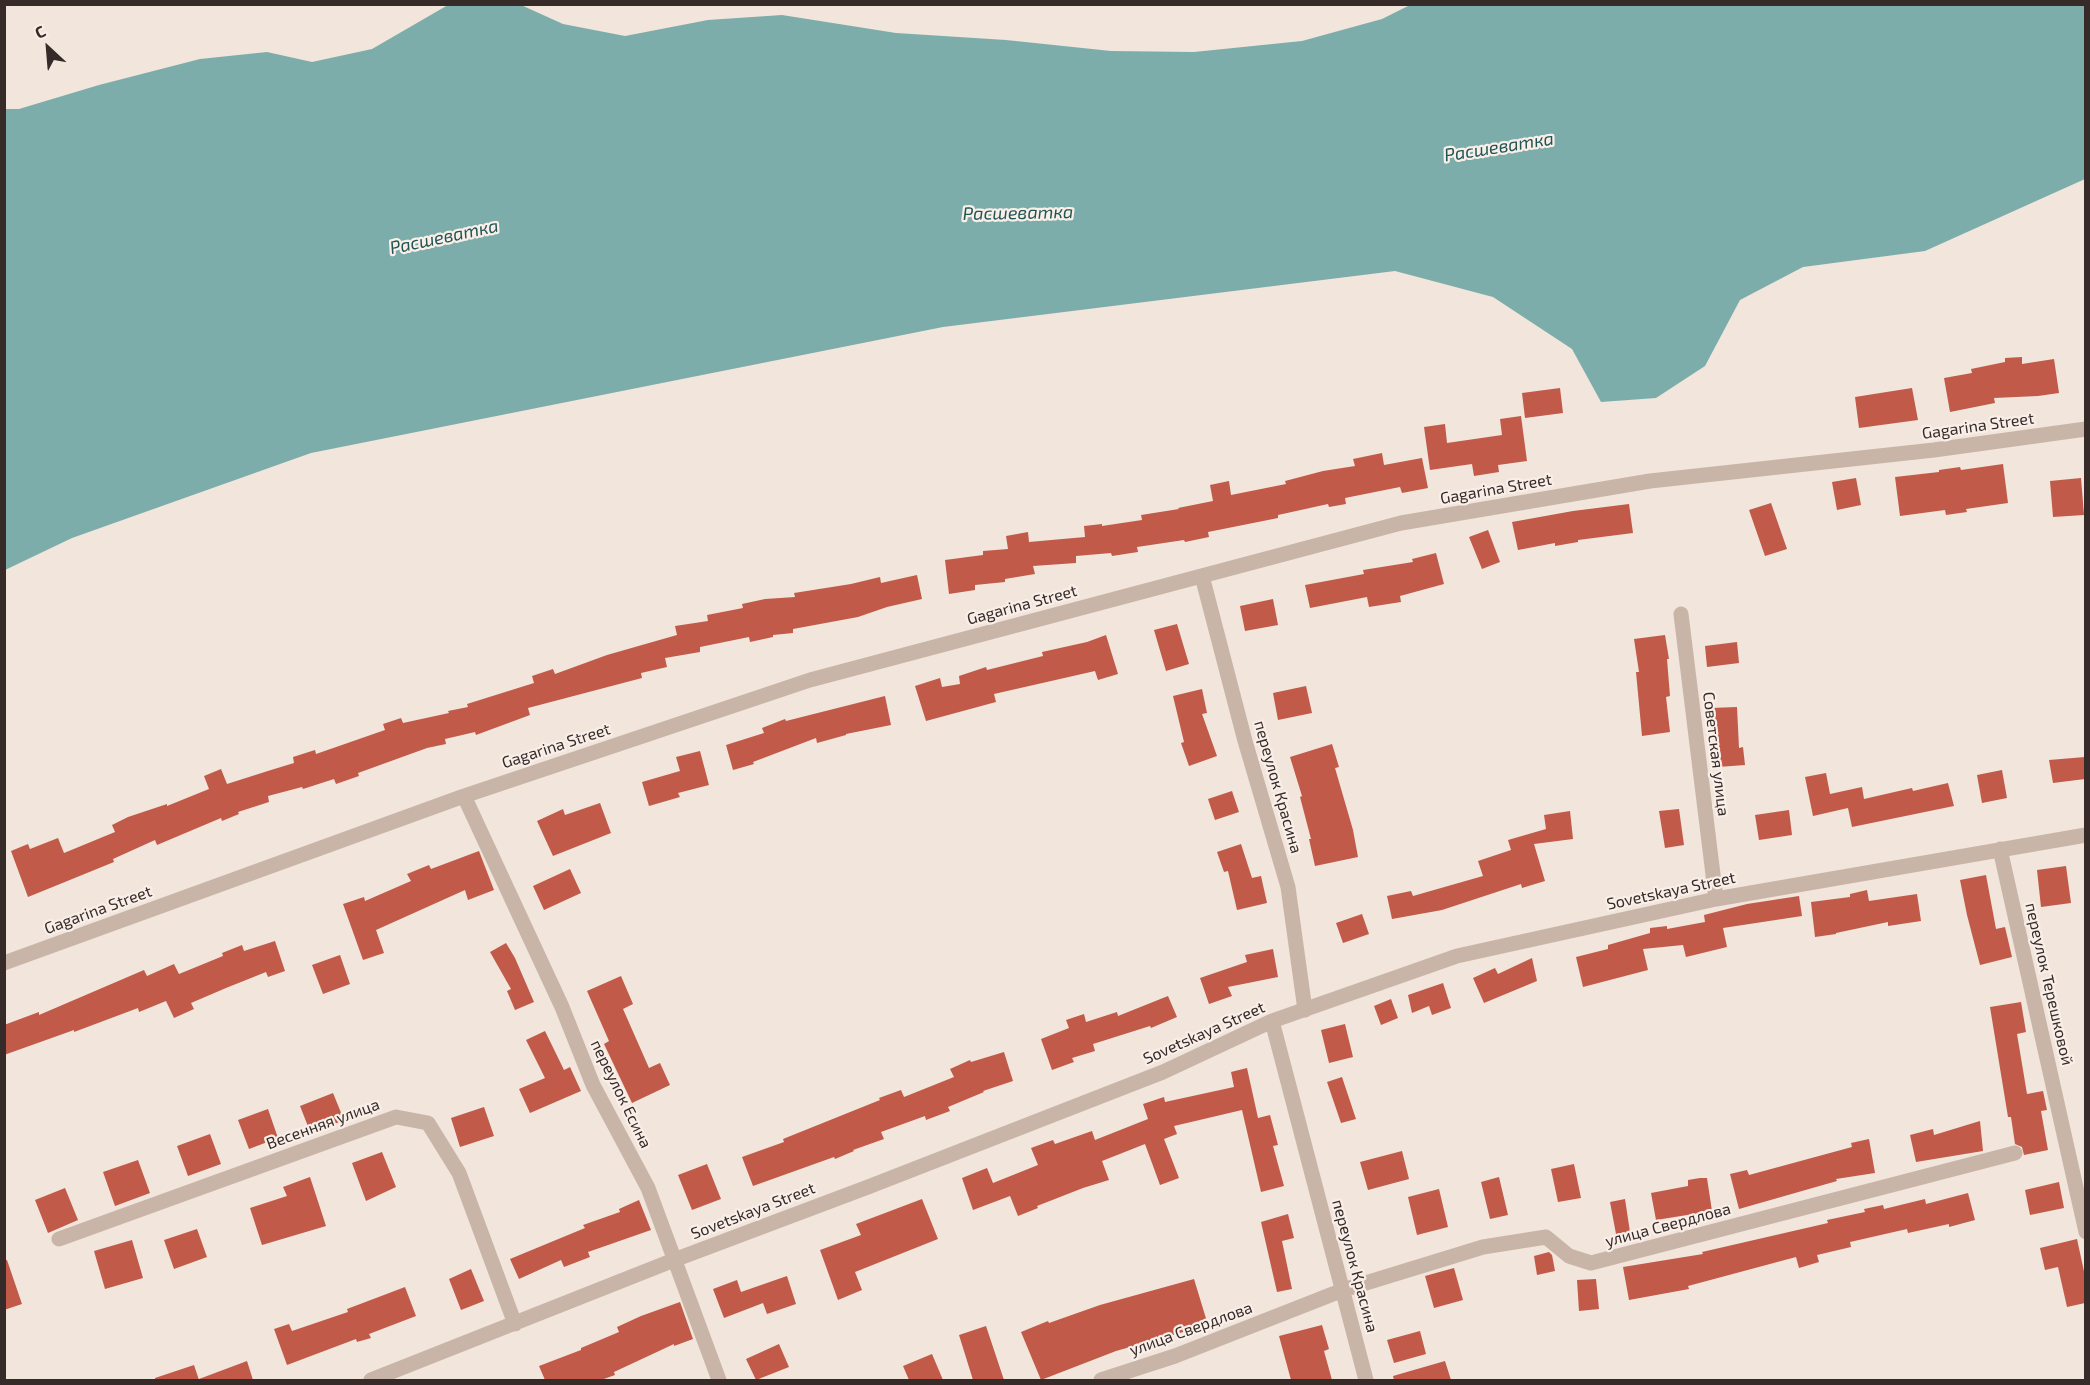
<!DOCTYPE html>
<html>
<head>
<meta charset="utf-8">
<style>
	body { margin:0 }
	#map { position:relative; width:2090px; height:1385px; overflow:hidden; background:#f1e5dc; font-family:"Exo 2",sans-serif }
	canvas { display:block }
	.frame { position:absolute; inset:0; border:6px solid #362b28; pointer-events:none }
	.north { position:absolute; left:18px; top:18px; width:60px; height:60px; -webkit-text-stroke:4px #f9efe8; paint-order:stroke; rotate:334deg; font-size:16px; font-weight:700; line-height:24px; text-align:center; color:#362b28 }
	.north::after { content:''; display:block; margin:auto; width:21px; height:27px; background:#362b28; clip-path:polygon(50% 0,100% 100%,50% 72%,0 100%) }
</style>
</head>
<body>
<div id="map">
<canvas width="2090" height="1385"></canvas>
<div class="frame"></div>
<div class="north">С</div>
</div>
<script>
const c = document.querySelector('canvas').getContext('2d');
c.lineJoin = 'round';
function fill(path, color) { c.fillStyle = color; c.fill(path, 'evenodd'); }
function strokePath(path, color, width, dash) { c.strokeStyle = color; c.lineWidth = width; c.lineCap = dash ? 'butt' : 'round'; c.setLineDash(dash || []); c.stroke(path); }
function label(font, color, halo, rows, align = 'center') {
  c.font = font + ' "Exo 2",sans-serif'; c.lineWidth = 4.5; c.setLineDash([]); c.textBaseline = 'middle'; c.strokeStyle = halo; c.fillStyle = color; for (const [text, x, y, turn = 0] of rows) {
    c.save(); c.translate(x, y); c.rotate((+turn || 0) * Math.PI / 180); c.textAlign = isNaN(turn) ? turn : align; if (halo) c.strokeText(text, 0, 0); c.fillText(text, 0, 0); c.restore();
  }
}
const water = new Path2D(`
	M448,5H521L563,24L625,36L708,20L782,15L896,33L1006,40L1111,51L1194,52L1302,41L1382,19L1412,4L2085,5V179L1925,251L1803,267L1740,300L1705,366L1656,398L1601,402L1572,349L1493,297L1395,271L943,327L311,453L72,538L5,570V109H19L99,85L200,59L267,52L312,62L372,49Z`);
const building = new Path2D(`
	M2022,357V364L2054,359L2059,393L2038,396L1994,398L1995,403L1950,412L1944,378L1972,373L1971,369L2005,362V358Z
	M1560,388L1563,413L1525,418L1522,393Z
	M1912,388L1918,420L1859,428L1855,397Z
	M1521,416L1527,461L1498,465L1499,472L1474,476L1472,464L1430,470L1424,427L1445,424L1447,443L1502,435L1500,419Z
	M1382,453L1384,465L1422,458L1428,488L1402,493L1400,487L1345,498L1346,504L1329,507L1328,504L1278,515V518L1208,532L1209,537L1185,542L1184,540L1137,547L1138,552L1112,556L1111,553L1076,556V563L1033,566L1035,574L1005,579V582L975,585V590L949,594L945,560L983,555V551L1008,549L1006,536L1028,532L1029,542L1085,537L1084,526L1102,524V526L1142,520L1141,515L1179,509L1178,508L1213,501L1210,485L1229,481L1231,495L1286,484L1285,481L1323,471L1355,466L1353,459Z
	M2003,464L2008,503L1966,509L1967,512L1946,515L1945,510L1900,516L1895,477L1939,472V470L1960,467L1961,470Z
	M1856,478L1861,505L1837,510L1832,482Z
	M2081,478L2084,515L2053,517L2050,481Z
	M1771,503L1787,549L1765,556L1749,510Z
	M1629,504L1633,533L1578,540V542L1555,546V543L1518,550L1512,522L1573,511Z
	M1488,530L1500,562L1482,569L1469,537Z
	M1436,553L1444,584L1400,596L1401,602L1369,607L1367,597L1310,608L1305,585L1364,574L1363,570L1413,562L1412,559Z
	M917,575L922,599L887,607L858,617L793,629V633L773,635V637L750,642L749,637L700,647V652L665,658L667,667L641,673L642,678L528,708L530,715L476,735L475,732L445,739L446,744L427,748L358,773L359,776L336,784L334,779L303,789L302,787L268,796L269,802L238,812L239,814L222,821L221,818L157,845L155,840L113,859L114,862L28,897L11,851L28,844L30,849L58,838L64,853L115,832L112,825L128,817L167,804V806L209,789L204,776L221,769L227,784L271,770L294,763L293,757L315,750L316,754L385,730L383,724L401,718L403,723L449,713L448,711L468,707L467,704L534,683L532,676L553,669L555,674L607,655L677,635L675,626L708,621L707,615L743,608L742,604L765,599L795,597L794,593L851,584L880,577L881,583Z
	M1273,599L1278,625L1245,631L1240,606Z
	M1177,624L1189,664L1166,671L1154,630Z
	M1106,635L1118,674L1098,680L1095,671L994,694L996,702L926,721L915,686L940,678L942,687L960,684L959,676L986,667L987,670L1043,656L1042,652L1087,642Z
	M1665,635L1669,659H1667L1670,696L1666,697L1670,732L1642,736L1636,672H1639L1634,639Z
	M1737,642L1739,663L1707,667L1705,646Z
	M1306,686L1312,713L1278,720L1273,693Z
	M1202,689L1207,713L1202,714L1217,756L1189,766L1181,743L1184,742L1173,696Z
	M885,696L891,725L846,734V735L817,743L816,738L753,762L754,764L733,770L726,745L764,733L762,728L785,719L786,721Z
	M1737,707L1739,748L1743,747L1745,765L1718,767L1711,708Z
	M1332,744L1339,767L1335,768L1353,830L1358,857L1315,866L1309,839H1311L1300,797L1302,796L1290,757Z
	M700,751L709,785L678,793L680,797L649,806L642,782L680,771L676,757Z
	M2085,757V779L2053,783L2049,760Z
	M2002,770L2007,798L1982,803L1977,775Z
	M1826,773L1830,794L1862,787L1864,799L1912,788L1913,791L1948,783L1954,806L1852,827L1848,808L1813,816L1805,777Z
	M1232,791L1239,812L1215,820L1208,799Z
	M600,803L611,833L553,856L537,821L563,809L565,815Z
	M1679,809L1684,845L1665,848L1659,811Z
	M1789,810L1792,835L1759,840L1755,815Z
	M1570,811L1573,839L1534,844L1545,881L1522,888L1521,884L1442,910L1392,919L1387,896L1411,891L1413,896L1483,876L1478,861L1511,850L1508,840L1546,829L1544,815Z
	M1241,844L1252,878L1261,876L1267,903L1237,910L1228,871L1224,872L1217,852Z
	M479,851L494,890L468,900L465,890L376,930L384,953L363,960L343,904L364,897L365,901L411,881L407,874L429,865L431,869Z
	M2066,866L2071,903L2041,907L2037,870Z
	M570,869L581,893L544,910L533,886Z
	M1986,875L1996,929L2005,927L2012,957L1980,965L1967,915L1960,880Z
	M1867,890L1869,901L1917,894L1921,921L1888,926V922L1836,933V934L1815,937L1811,902L1850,897V894Z
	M1799,896L1802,916L1723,928L1727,947L1686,957L1683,945L1643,949L1648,970L1583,987L1576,957L1608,949V945L1650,933V928L1667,926V929L1705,922L1704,915L1747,904Z
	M1362,914L1369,934L1343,943L1336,923Z
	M275,941L285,971L268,977L266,972L226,988L191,1003L194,1009L174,1018L166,1001L139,1012L138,1008L74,1032V1030L4,1055V1025L39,1012V1015L144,970L147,976L174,964L179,974L223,956L222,953L242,945L244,951Z
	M506,943L515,958L534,1002L515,1010L507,991L511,989L490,952Z
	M1273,949L1278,977L1228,987L1232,996L1209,1004L1200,978L1247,962L1245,955Z
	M340,955L350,984L323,994L312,965Z
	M1532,958L1537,981L1484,1003L1473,978L1495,968L1498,974Z
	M621,976L633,1004L623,1009L649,1068L660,1063L670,1085L632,1103L604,1044L609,1041L587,991Z
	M1443,983L1451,1008L1432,1015L1429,1006L1412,1013L1408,995Z
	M1168,996L1177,1017L1151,1028L1150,1026L1093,1044L1095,1051L1072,1058L1074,1062L1052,1070L1041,1039L1069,1028L1066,1020L1084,1014L1086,1022L1117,1012L1118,1016Z
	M1391,999L1398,1018L1381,1025L1374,1006Z
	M2021,1002L2026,1032L2017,1034L2027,1094L2043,1091L2047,1110L2041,1111L2048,1150L2024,1155L2022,1147L2015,1144L2011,1117H2008L1990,1007Z
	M1345,1024L1353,1057L1329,1063L1321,1030Z
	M545,1031L564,1070L570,1067L581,1091L530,1113L519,1089L545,1078L526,1040Z
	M1004,1052L1013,1081L983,1091L984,1092L948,1107L950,1111L926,1120L925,1116L881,1132L884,1139L853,1150L854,1151L835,1159L834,1157L753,1186L742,1157L784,1142L783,1139L880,1100L879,1098L901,1090L904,1097L954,1077L950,1069L970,1060L971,1062Z
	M1247,1068L1258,1118L1270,1115L1278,1145L1273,1146L1284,1186L1261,1192L1242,1110L1174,1126L1177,1134L1164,1139L1179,1178L1160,1185L1145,1144L1102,1161L1109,1180L1083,1188L1037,1206L1038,1208L1018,1216L1010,1196L973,1210L962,1178L987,1168L993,1183L1038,1165L1031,1148L1053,1140L1055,1144L1092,1131L1095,1140L1148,1119L1143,1104L1164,1097L1165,1102L1234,1087L1231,1072Z
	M1342,1077L1356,1119L1341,1123L1327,1082Z
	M333,1093L344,1120L311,1134L300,1106Z
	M484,1107L494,1136L460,1147L451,1118Z
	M268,1109L278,1138L249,1149L238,1120Z
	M1980,1121L1983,1151L1916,1162L1910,1135L1933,1129L1934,1135Z
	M210,1134L221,1164L188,1176L177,1146Z
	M1869,1139L1875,1173L1836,1179L1837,1181L1739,1209L1730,1174L1747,1170L1749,1175L1852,1147L1851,1143Z
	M1402,1151L1409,1179L1368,1190L1360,1162Z
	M382,1152L396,1187L366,1201L352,1163Z
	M138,1160L150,1193L115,1206L103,1172Z
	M707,1164L721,1199L692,1210L678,1175Z
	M1574,1164L1581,1198L1558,1202L1551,1169Z
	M310,1177L326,1226L262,1245L250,1208L287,1196L283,1187Z
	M1499,1177L1508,1215L1490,1219L1481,1182Z
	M1700,1178H1707L1712,1211L1656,1220L1651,1193L1688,1186V1180Z
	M2059,1182L2064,1208L2030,1215L2025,1190Z
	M65,1188L78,1220L48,1233L35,1200Z
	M1439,1189L1448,1227L1417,1235L1408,1197Z
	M1968,1193L1975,1220L1949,1227V1224L1908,1233L1907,1229L1850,1242L1851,1247L1817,1255L1819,1262L1799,1268L1796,1257L1688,1286L1689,1289L1629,1300L1623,1267L1703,1254L1702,1252L1828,1223L1827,1220L1865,1212L1864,1209L1883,1205L1884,1209L1925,1199L1926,1204Z
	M922,1199L938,1239L855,1272L862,1290L838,1300L820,1250L861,1235L856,1224Z
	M1625,1199L1630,1232L1616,1234L1610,1202Z
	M639,1200L651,1230L588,1252L590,1257L564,1267L561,1260L519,1279L510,1259L585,1228L583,1225L620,1212L619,1209Z
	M1288,1214L1294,1238L1282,1241L1292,1289L1277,1292L1261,1222Z
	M197,1229L207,1257L174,1269L164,1240Z
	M2077,1239L2085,1276V1303L2067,1307L2058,1267L2045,1270L2040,1248Z
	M132,1240L143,1278L105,1289L94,1251Z
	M1549,1252L1552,1255L1555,1271L1537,1275L1534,1256Z
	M4,1260H7L22,1304L4,1310Z
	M1454,1268L1463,1300L1434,1308L1425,1276Z
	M471,1269L484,1301L461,1310L449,1279Z
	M787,1276L796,1304L767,1314L763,1303L724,1318L713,1289L737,1280L741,1292Z
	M1194,1279L1208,1325L1116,1351L1041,1380L1021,1332L1048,1321L1049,1323L1100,1305Z
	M1596,1279L1599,1309L1579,1311L1577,1280Z
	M405,1287L416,1316L369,1334L371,1338L357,1342L356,1339L287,1365L274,1329L289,1324L292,1331L348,1312L347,1309Z
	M680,1302L693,1339L674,1346V1344L614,1372L615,1375L601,1380H545L539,1366L581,1350V1348L619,1332L617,1327L641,1316Z
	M1322,1325L1329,1349L1324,1351L1332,1380H1291L1279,1336Z
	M986,1326L1004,1380H973L959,1335Z
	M1420,1331L1426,1354L1394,1363L1387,1340Z
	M779,1344L789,1367L756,1380L746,1359Z
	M932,1354L943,1380H909L903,1366Z
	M247,1361L253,1380H200L199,1379Z
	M1445,1361L1451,1380H1394L1393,1376Z
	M194,1365L199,1380H155V1378Z`);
const street = new Path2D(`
	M1202,576L1245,741L1288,887L1305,1010
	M1681,614L1716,899
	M464,796L562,1007L593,1085L648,1188L719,1380
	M2000,849L2086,1232
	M4,963L464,796L810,680L1401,523L1650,481L1934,450L2086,429
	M1272,1021L1366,1380
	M59,1239L396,1117L428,1123L459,1173L515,1324
	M371,1380L674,1260L868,1187L1163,1072L1272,1021L1457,956L1716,899L2086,835
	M1101,1380L1175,1356L1343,1290L1483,1247L1546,1237L1569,1256L1591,1263L2015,1153`);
const streetNames = [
	["Gagarina Street",1978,426,-8],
	["Gagarina Street",1496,489,-10],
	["Gagarina Street",1022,605,-15],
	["Gagarina Street",556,746,-18],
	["Советская улица",1716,754,83],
	["переулок Красина",1278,787,74],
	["Sovetskaya Street",1671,891,-12],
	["Gagarina Street",98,910,-20],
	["переулок Терешковой",2049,984,77],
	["Sovetskaya Street",1204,1033,-24],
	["переулок Есина",621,1094,64],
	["Весенняя улица",323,1124,-20],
	["Sovetskaya Street",753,1211,-21],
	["улица Свердлова",1668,1225,-15],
	["переулок Красина",1355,1266,75],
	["улица Свердлова",1191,1329,-20]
];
const waterNames = [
	["Расшеватка",1499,147,-9],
	["Расшеватка",1018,213,-1],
	["Расшеватка",444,237,-12]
];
fill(water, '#7cadaa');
fill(building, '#c15a49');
strokePath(street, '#c9b4a8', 15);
label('16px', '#362b28', '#f9efe8', streetNames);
label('italic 18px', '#1f5654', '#f9efe8', waterNames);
</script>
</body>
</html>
